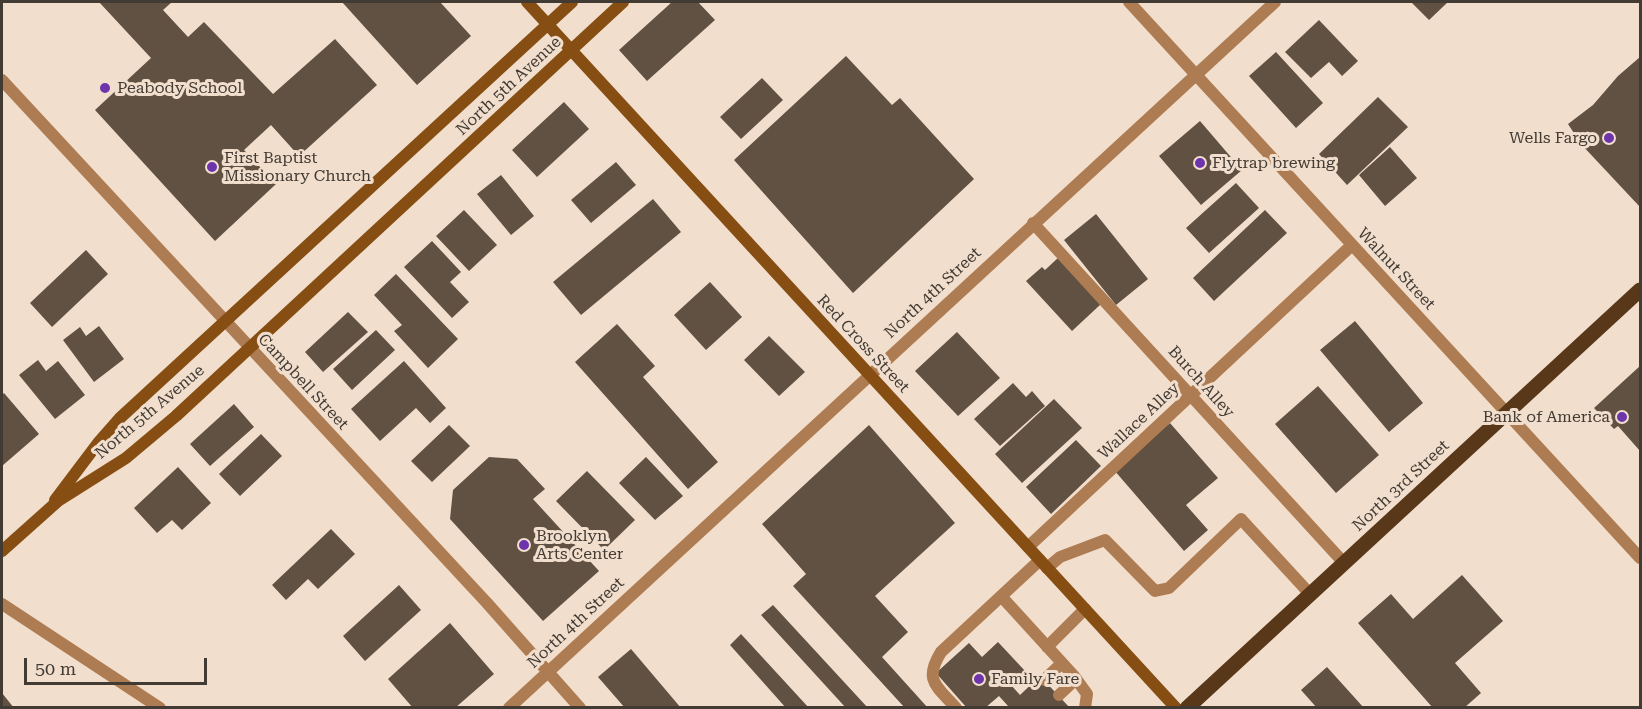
<!DOCTYPE html>
<html>
<head>
<meta charset="utf-8">
<style>
	body { margin:0 }
	#map { position:relative; width:1642px; height:709px; overflow:hidden; background:#f1decd; font-family:"Roboto Serif",serif }
	canvas { display:block }
	.frame { position:absolute; inset:0; border:3px solid #423b34; pointer-events:none }
	.scale { position:absolute; left:24px; top:658px; width:183px; height:27px; box-sizing:border-box; border:3px solid #423b34; border-top:0; padding-left:8px; font-size:18px; line-height:21px; white-space:nowrap; color:#423b34; -webkit-text-stroke:4px #f1decd; paint-order:stroke }
</style>
</head>
<body>
<div id="map">
<canvas width="1642" height="709"></canvas>
<div class="frame"></div>
<div class="scale">50 m</div>
</div>
<script>
const c = document.querySelector('canvas').getContext('2d');
c.lineJoin = 'round';
function fill(path, color) { c.fillStyle = color; c.fill(path, 'evenodd'); }
function strokePath(path, color, width, dash) { c.strokeStyle = color; c.lineWidth = width; c.lineCap = dash ? 'butt' : 'round'; c.setLineDash(dash || []); c.stroke(path); }
function label(font, color, halo, rows, align = 'center') {
  c.font = font + ' "Roboto Serif",serif'; c.lineWidth = 6; c.setLineDash([]); c.textBaseline = 'middle'; c.strokeStyle = halo; c.fillStyle = color; for (const [text, x, y, turn = 0] of rows) {
    c.save(); c.translate(x, y); c.rotate((+turn || 0) * Math.PI / 180); c.textAlign = isNaN(turn) ? turn : align; if (halo) c.strokeText(text, 0, 0); c.fillText(text, 0, 0); c.restore();
  }
}
const building = new Path2D(`
	M99,2H172L163,10L188,37L204,22L273,94L335,39L377,85L299,156L271,125L244,150L276,184L215,241L95,110L151,58Z
	M342,2H440L471,36L417,85Z
	M672,2H698L715,20L647,81L619,50Z
	M1411,2H1448L1429,20Z
	M1319,20L1358,61L1342,76L1329,62L1311,78L1285,52Z
	M1276,52L1323,103L1296,128L1249,76Z
	M846,56L892,105L900,98L974,179L853,293L734,160Z
	M1640,57V207L1581,144L1568,124L1593,105L1618,76Z
	M762,78L783,100L741,139L720,117Z
	M1378,97L1408,127L1347,185L1319,154Z
	M564,102L589,129L537,177L512,150Z
	M1200,121L1242,170L1201,205L1159,156Z
	M1390,147L1417,178L1385,206L1359,175Z
	M616,162L636,185L591,223L571,200Z
	M501,175L534,216L511,235L477,194Z
	M1236,183L1259,208L1209,253L1186,228Z
	M653,199L681,232L581,315L553,282Z
	M464,210L497,245L469,271L436,236Z
	M1265,210L1287,233L1214,301L1193,278Z
	M1096,214L1148,279L1116,305L1064,240Z
	M432,241L461,272L450,282L469,302L452,318L404,267Z
	M86,250L108,274L52,327L30,303Z
	M1059,257L1101,304L1072,331L1026,281L1042,267L1045,270Z
	M396,274L458,339L428,368L394,331L402,325L374,295Z
	M710,282L742,317L706,350L674,315Z
	M348,312L368,332L323,372L305,352Z
	M1355,321L1423,403L1389,432L1320,350Z
	M617,324L655,366L643,377L718,462L688,489L575,362Z
	M99,326L124,359L94,382L63,340L80,327L86,336Z
	M376,330L395,350L352,390L333,369Z
	M957,332L1000,378L958,416L915,371Z
	M769,336L805,372L779,396L744,360Z
	M38,360L46,371L58,361L85,395L55,419L19,375Z
	M404,361L446,408L430,423L416,408L380,441L351,409Z
	M1640,366V451L1618,426L1614,429L1594,408Z
	M1013,383L1026,397L1032,391L1045,406L1000,446L974,419Z
	M1318,386L1379,455L1336,493L1275,424Z
	M4,393L39,434L2,466V395Z
	M1054,399L1082,428L1022,483L995,454Z
	M234,404L254,427L210,466L190,444Z
	M1170,423L1218,478L1186,505L1208,530L1184,551L1114,470Z
	M449,425L470,446L432,482L411,461Z
	M869,425L955,523L875,596L908,632L882,657L928,708H905L793,586L806,574L762,524Z
	M261,434L282,456L240,496L219,474Z
	M1076,440L1101,466L1051,514L1026,487Z
	M489,457L517,459L545,489L533,499L599,571L543,621L450,519L453,490Z
	M646,457L683,496L655,520L619,483Z
	M178,467L211,503L182,530L172,520L157,533L134,508Z
	M587,471L635,520L604,550L556,501Z
	M331,529L355,554L318,589L308,579L286,600L272,585Z
	M1462,575L1503,621L1455,663L1481,693L1464,708H1433L1358,623L1391,594L1413,619Z
	M399,585L421,610L365,661L343,636Z
	M773,605L868,708H846L761,615Z
	M450,623L494,674L455,708H413L388,679Z
	M741,634L809,708H786L730,645Z
	M998,642L1026,672L1011,685L1020,695L1040,676L1070,708H1006L1008,706L999,696L985,708H967L936,673L969,643L982,657Z
	M631,649L681,708H625L598,677Z
	M1327,667L1364,708H1317L1301,690Z
	M2,693L14,708H2Z`);
const lane = new Path2D(`
	M1033,223L1344,563
	M1028,547L1352,245
	M1047,568L1060,557L1105,540L1155,591L1169,588L1241,519L1310,594
	M1001,596L1074,676L1087,694L1085,708
	M2,604L160,708
	M1047,647L1085,609
	M1044,680L1062,663
	M1059,695L1076,679
	M956,708C937,686 923,681 941,652L1040,560`);
const street = new Path2D(`
	M1129,2L1640,558
	M2,80L487,603L580,708
	M509,708L1275,2`);
const secondary = new Path2D(`
	M527,2L1176,708
	M55,500L98,443L120,418L572,2
	M2,551L58,501L126,458L176,416L623,2`);
const primary = new Path2D(`
	M1187,708L1640,290`);
const markers = [
	[105,88,6,"#6d34ab"],
	[1609,138,6,"#6d34ab"],
	[1200,163,6,"#6d34ab"],
	[212,167,6,"#6d34ab"],
	[1622,417,6,"#6d34ab"],
	[524,545,6,"#6d34ab"],
	[979,679,6,"#6d34ab"]
];
const streetNames = [
	["North 5th Avenue",509,86,-43],
	["Walnut Street",1396,269,47],
	["North 4th Street",933,293,-43],
	["Red Cross Street",863,344,47],
	["Campbell Street",303,382,47],
	["Burch Alley",1201,382,48],
	["North 5th Avenue",150,412,-40],
	["Wallace Alley",1139,421,-43],
	["North 3rd Street",1401,486,-43],
	["North 4th Street",576,623,-43]
];
const poiNames = [
	["Peabody School",117,88],
	["Wells Fargo",1597,138,"right"],
	["First Baptist",224,158],
	["Missionary Church",224,176],
	["Flytrap brewing",1212,163],
	["Bank of America",1610,417,"right"],
	["Brooklyn",536,536],
	["Arts Center",536,554],
	["Family Fare",991,679]
];
fill(building, '#615142');
strokePath(lane, '#ae7c52', 12);
strokePath(street, '#ae7c52', 12);
strokePath(secondary, '#864e13', 12);
strokePath(primary, '#59381a', 15);
for (const [x, y, r, color] of markers) { const dot = new Path2D(); dot.arc(x, y, r, 0, 2 * Math.PI); c.fillStyle = color; c.fill(dot); strokePath(dot, '#f1decd', 2); }
label('16px', '#423b34', '#f1decd', streetNames);
label('16px', '#423b34', '#f1decd', poiNames, 'left');
</script>
</body>
</html>
